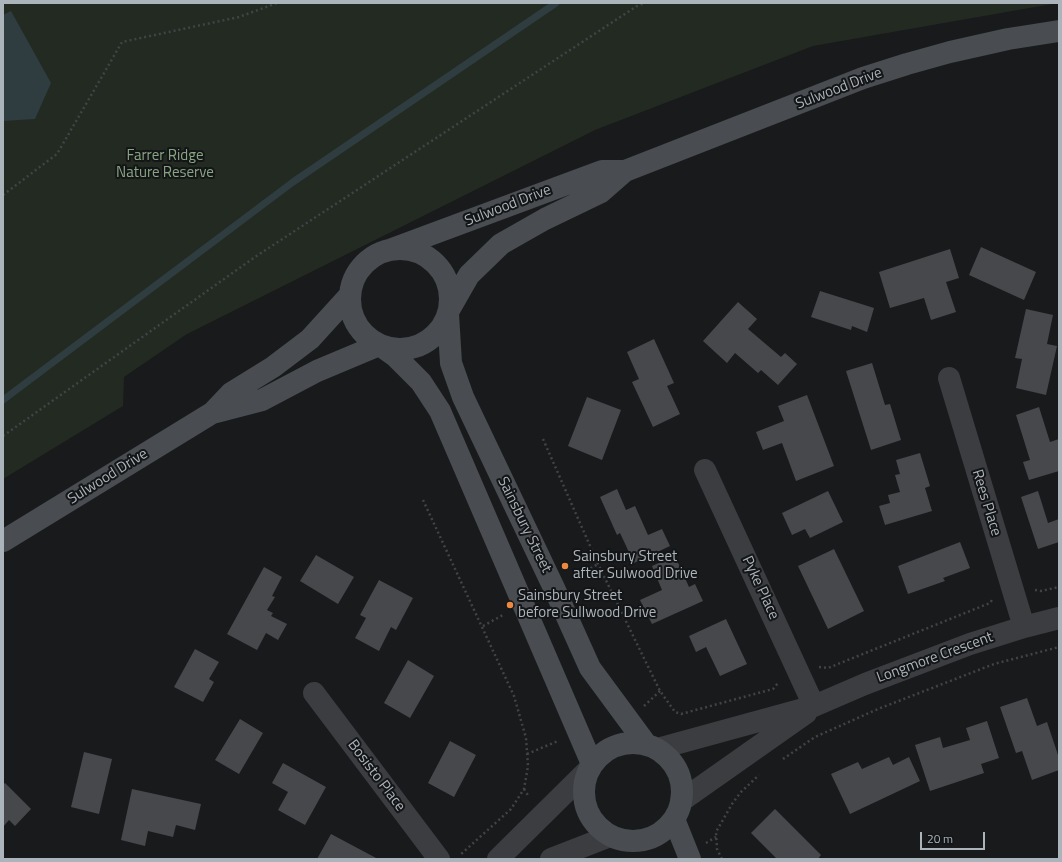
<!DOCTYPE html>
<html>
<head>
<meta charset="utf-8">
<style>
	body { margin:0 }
	#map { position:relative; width:1062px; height:862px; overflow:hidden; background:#191a1c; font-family:"Titillium Web",sans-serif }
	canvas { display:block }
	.frame { position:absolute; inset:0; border:4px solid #acb4bb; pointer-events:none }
	.scale { position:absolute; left:920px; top:832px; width:65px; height:18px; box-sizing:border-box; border:2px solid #acb4bb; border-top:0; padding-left:5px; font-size:12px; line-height:14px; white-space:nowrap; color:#acb4bb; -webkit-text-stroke:3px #141517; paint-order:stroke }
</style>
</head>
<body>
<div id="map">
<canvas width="1062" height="862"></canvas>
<div class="frame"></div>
<div class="scale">20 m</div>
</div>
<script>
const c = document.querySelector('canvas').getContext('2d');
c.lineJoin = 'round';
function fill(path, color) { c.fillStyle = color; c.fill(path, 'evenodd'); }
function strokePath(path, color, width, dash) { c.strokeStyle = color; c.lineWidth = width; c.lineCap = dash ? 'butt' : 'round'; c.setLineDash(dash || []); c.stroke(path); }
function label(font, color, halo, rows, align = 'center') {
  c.font = font + ' "Titillium Web",sans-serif'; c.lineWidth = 4; c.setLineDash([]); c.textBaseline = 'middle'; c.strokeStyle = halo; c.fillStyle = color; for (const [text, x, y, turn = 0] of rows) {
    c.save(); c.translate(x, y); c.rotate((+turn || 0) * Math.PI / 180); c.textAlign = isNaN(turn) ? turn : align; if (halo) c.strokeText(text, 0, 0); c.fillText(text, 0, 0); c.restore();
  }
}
const green = new Path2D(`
	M3,3H1058L813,46L595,130L187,334L124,377L123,406L3,479Z`);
const water = new Path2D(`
	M11,11L51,83L35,119L3,121V15Z`);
const stream = new Path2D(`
	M3,400L293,182L556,3`);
const building = new Path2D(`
	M981,247L1036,272L1024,300L969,275Z
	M950,249L959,278L946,282L956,312L931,320L924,298L890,308L879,272Z
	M820,291L874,308L867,332L852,326L851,330L811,317Z
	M738,302L757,319L748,329L781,357L785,353L797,364L778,385L761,370L758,373L735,353L727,363L703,341Z
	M1026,309L1053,315L1047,344L1057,346L1046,395L1016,388L1022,359L1015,358Z
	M654,339L674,383L667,386L680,414L653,427L632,382L639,379L627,352Z
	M872,363L885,405L890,404L901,440L871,450L846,371Z
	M807,395L834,466L796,481L782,443L763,450L756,432L784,421L778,406Z
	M587,397L621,410L602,460L568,446Z
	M1039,407L1050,442L1059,439V471L1029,480L1023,462L1030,460L1016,415Z
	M920,453L930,486L925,488L932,511L885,525L879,506L890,503L888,495L900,492L895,475L900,474L896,460Z
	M617,489L626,510L635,506L648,535L662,529L670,546L634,563L620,533L617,535L600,497Z
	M828,491L843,522L810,538L805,529L792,535L782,513Z
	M1038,491L1048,523L1059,519V542L1038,549L1021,497Z
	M960,542L970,568L943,578L945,581L908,594L898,566Z
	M834,549L864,611L828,629L798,566Z
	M316,555L354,577L338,604L300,581Z
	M675,556L689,587L695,584L703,601L652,624L640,600L662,590L652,566Z
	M264,567L282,577L272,596L275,597L267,610L273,613L271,616L287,624L278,640L266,633L257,650L227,634Z
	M379,580L413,598L396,630L391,627L379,651L355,638L366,618L360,615Z
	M726,619L747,664L720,676L706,647L696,652L689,636Z
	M195,649L219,662L209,679L214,682L203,702L174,687Z
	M408,660L434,676L410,718L384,703Z
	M1027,698L1037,726L1047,722L1059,758V770L1032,780L1022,751L1016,753L1000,707Z
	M240,719L263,733L239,774L215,760Z
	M987,721L999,758L981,764L984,773L930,791L915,745L940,737L943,748L970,740L966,728Z
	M450,741L476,755L454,797L428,783Z
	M84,752L112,759L99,814L71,807Z
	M889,757L893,765L909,757L920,781L850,814L831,774L858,762L862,769Z
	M283,763L326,787L305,825L278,810L288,792L272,783Z
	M5,783L31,809L15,826L9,820L3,827V785Z
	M132,789L201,804L195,830L176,825L173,837L148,831L145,846L121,840Z
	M775,809L821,855L818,859H777L751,833Z
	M331,834L378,859H317Z`);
const path = new Path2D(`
	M3,195L57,154L122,42L239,17L277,3
	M3,436L255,257L637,6L645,3
	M543,439L598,564L660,691L675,712L681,714L773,689L778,683
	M423,500L514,696L526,738L528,766L524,789L511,809L460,855
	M573,578L598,564
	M1035,590L1041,591L1059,587
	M483,626L503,615
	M819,667L828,668L990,603L992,600
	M644,706L660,691
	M527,754L558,741
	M783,759L815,737L878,709L994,664L1059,647
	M524,789L529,797
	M706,843L716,837
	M722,859L717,849L716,832L732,804L741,792L759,775`);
const street = new Path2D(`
	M949,378L1024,627
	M705,470L814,706
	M314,693L439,859
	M657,749L814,706L865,684L970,644L1024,627L1059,618
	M681,801L806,713
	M498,859L590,768
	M551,859L610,836`);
const secondary = new Path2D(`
	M350 299a50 50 0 1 1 100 0a50 50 0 1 1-100 0Z
	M392,249L602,171H625L863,78L907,64L950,52L1008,39L1059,31
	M449,310L469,275L501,244L545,219L601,192L625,171
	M448,314L451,363L463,397L554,588L590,668L646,744
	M381,346L395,356L421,382L440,411L592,764
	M212,413L262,400L317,371L379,345
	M3,541L212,413L231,393L273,367L310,339L350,295
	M584 792a49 49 0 1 1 98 0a49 49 0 1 1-98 0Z
	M674,819L690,859`);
const markers = [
	[565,566,4,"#ed8840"],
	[510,605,4,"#ed8840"]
];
const streetNames = [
	["Sulwood Drive",839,89,-21],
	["Sulwood Drive",508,206,-21],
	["Sulwood Drive",108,477,-32],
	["Rees Place",986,503,73],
	["Sainsbury Street",524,525,64],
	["Pyke Place",760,588,65],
	["Longmore Crescent",935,658,-20],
	["Bosisto Place",376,776,53]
];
const parkNames = [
	["Farrer Ridge",165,156],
	["Nature Reserve",165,173]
];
const poiNames = [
	["Sainsbury Street",573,557],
	["after Sulwood Drive",573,574],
	["Sainsbury Street",518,596],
	["before Sullwood Drive",518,613]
];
fill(green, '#222a21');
fill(water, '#2f3c40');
strokePath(stream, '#2f3c40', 7);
fill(building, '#46484c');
strokePath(path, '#414447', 2.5, [2, 3]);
strokePath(street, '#3b3d41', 22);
strokePath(secondary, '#494c50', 22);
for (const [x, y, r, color] of markers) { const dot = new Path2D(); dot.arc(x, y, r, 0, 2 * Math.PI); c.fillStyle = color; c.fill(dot); strokePath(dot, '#141517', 1.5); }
label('15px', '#acb4bb', '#141517', streetNames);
label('15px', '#8aa584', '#141517', parkNames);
label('15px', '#acb4bb', '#141517', poiNames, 'left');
</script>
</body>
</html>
